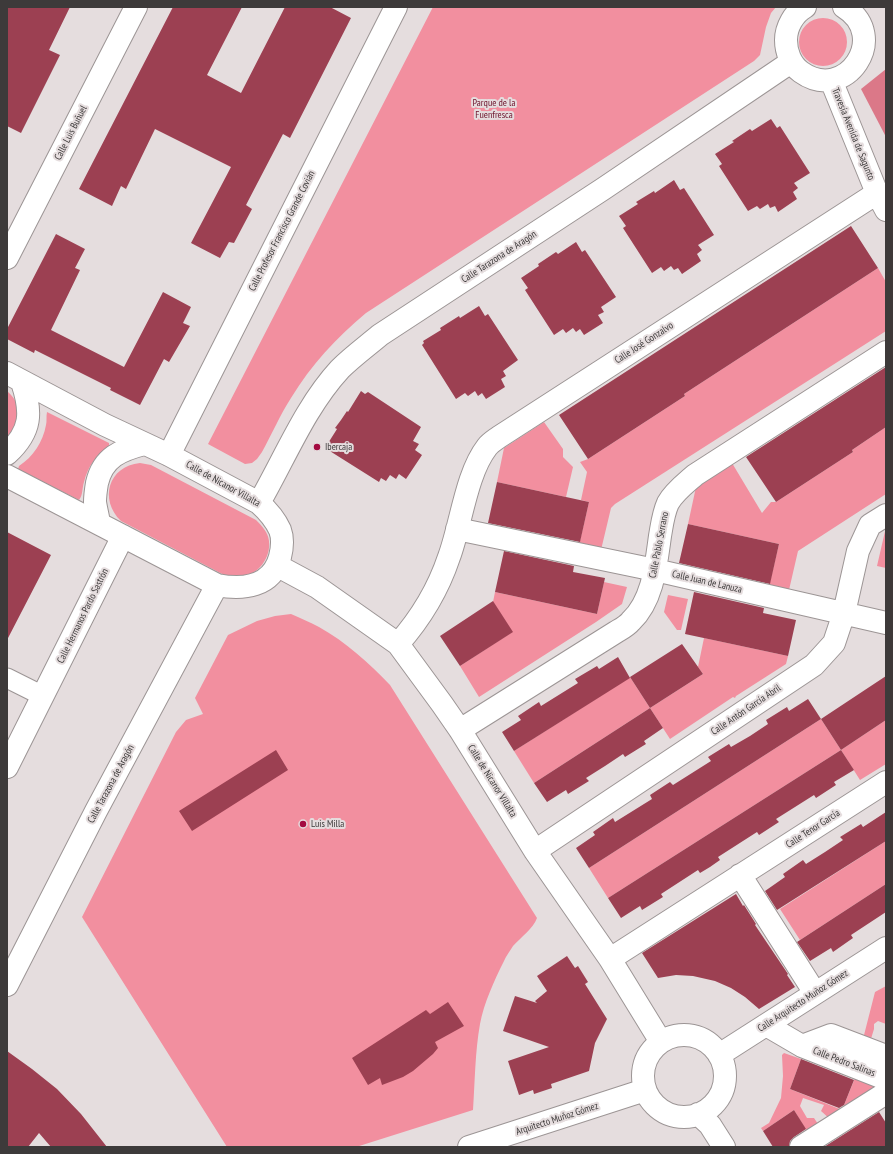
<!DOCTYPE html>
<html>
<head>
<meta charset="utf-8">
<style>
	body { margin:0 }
	#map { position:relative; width:893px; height:1154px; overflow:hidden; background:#e5ddde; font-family:"PT Sans Narrow",sans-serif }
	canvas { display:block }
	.frame { position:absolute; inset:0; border:8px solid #3d3a3a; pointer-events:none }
</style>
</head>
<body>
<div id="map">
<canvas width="893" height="1154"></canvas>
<div class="frame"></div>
</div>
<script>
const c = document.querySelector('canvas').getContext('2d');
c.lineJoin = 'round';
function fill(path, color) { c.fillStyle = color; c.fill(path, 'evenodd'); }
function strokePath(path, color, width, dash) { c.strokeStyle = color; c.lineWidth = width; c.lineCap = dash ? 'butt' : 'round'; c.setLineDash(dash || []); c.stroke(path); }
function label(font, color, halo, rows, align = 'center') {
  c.font = font + ' "PT Sans Narrow",sans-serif'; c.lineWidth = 4; c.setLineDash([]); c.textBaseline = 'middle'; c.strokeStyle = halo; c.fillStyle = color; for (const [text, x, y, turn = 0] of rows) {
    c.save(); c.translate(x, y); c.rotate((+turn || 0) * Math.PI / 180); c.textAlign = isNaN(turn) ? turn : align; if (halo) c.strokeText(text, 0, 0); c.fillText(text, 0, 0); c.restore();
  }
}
const green = new Path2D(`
	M433,7H776L771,13L766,27L760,55L754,61L366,313C336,338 311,365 291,398C280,415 272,434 262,452L257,459L252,463L245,464L208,444Z
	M799 42a24 24 0 1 1 48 0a24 24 0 1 1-48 0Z
	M878,268L886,282V331L615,504L611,508L601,550L579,545L589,502L581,500L587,472L580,462L588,459L685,396L684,394Z
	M7,391C27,409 17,422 7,441Z
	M47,412L109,443V446C96,455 88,466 84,482C82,488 83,495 79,500L18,469L19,466C33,457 43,442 46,425C47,421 46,417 47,412Z
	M544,422L563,449V457L573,467L566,497L497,482L504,448Z
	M886,427V494L798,551L789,590L769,586L779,544L688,524L696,487L732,463L762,513L771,502H776L853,452L852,450Z
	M140,463L151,465L256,520C262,526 268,532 269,541C271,558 258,575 241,577C237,578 231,576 226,576L121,521C99,500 108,466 140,463Z
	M886,527V568L877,566Z
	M604,582L627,587L622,604L596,622L479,697L460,666L512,632L493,602L495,592L597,614Z
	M668,595L688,599L681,630H677L664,612Z
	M291,614C300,618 310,622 319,627C346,642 369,663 390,685L537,918C533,929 521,937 513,946C510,951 506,956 504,961C494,981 484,1003 480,1024C475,1052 475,1081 473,1110L356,1147H227L82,917L176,732L186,720L203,714L195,698L228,635L257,621L275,616Z
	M704,638L788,656L786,664L736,696L735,698L733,697L670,739L650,708L534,783L514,751L630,677L650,708L703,674L698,667Z
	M821,719L841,750L886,720V764L860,780L841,750L608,898L589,868Z
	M886,841V884L800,940L780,909Z
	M886,986V1024L878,1021L874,1024V1029L870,1042L863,1039L875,992Z
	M784,1053L801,1059L790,1089L842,1110L855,1078L881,1088L831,1120L821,1111L824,1105L803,1098L800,1106L807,1118H814L820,1127L809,1135L794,1110L763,1131L761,1128L769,1123L781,1098L783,1076L782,1055Z`);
const forest = new Path2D(`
	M886,69V137L861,89Z`);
const building = new Path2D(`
	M7,7H70L49,50L60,55L21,133L7,126Z
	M173,7H242L207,75L241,93L285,7H330L351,18L290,138L283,134L246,205L252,209L234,243L229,242L220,258L191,243L231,167L155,129L126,189L121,186L112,206L79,189Z
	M771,119L777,128L780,126L810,173L794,183L798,188L793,192L797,199L778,212L775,206L770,208L768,204L760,209L757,206L748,211L719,166L722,164L715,154L734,142L732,141L750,129L752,131Z
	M674,180L680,190L684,188L714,235L698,245L702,250L697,254L701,261L682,274L678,268L674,270L671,266L664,271L661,267L652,273L623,228L626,226L619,216L638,204L636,202L654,191L655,193Z
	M851,226L878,268L684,394L685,396L588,459L559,415Z
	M56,234L85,249L75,268L80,270L51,330L124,367L163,292L191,307L183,323L190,326L169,362L164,359L140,405L110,390L111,388L35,350L34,353L7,339V329Z
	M576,242L582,252L585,250L616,297L601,307L604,312L598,315L603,323L584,335L580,329L576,332L573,328L566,333L563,329L554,335L525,290L528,288L521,278L539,266L538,264L556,252L558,254Z
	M479,306L485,316L488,314L518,360L503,371L506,376L501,379L505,387L486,399L482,393L478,396L475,391L468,396L465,393L456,399L422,345L424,343L423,341L441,330L440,328L459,316L460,318Z
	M886,367V427L852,450L853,452L776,502L746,457Z
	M361,391L365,394L368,392L421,427L413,441L419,444L415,450L422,455L406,479L399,474L396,479L390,475L386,481L381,478L379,482L325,448L337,429L335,428L341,420L347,411L348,412Z
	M497,482L589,502L580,542L488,523Z
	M688,524L779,544L770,584L679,563Z
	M7,532L51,555L7,640Z
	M504,551L574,566L573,572L605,578L597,614L495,592Z
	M694,592L764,608L763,613L796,620L788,656L685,634Z
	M493,601L513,632L460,666L440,636Z
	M682,644L703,674L650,708L630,677Z
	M618,657L630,678L514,751L502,732L521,720L518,716L539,702L541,706L578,683L575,679L597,666L599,669Z
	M886,676V720L841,750L854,770L834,782L836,785L816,798L814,795L776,819L779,822L759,835L757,832L718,857L720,860L710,867L700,873L698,870L661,894L663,897L642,910L640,906L621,918L608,898L841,750L821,719Z
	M808,699L821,719L589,868L576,848L595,835L593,832L613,818L615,822L652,799L650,795L670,782L673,785L711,761L708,757L729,744L731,747L750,736L768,724L766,720L787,707L789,711Z
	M650,708L663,728L644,741L646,744L625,757L623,754L605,766L586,778L589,781L568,794L566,790L547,802L534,783Z
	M276,750L288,770L192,831L179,811Z
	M886,812V841L777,910L765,891L785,877L783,874L803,860L806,864L825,852L843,840L840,837L861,824L863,827Z
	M886,884V912L851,935L853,938L833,952L831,948L810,961L797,942Z
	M736,894L743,906L744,905L756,924L755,925L788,974L787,975L795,987L759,1009L745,997L731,988L715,981L693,976L676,975L658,978L642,953Z
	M567,956L575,968L578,966L588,982L585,984L607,1019L595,1043L589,1071L551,1084L552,1088L534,1094L533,1090L519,1095L508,1061L549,1047L503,1031L515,996L537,1003L535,1001L547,991L537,976Z
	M448,1002L464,1026L435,1042L438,1048L433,1054L413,1071L403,1077L382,1085L380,1078L368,1085L352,1058L426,1010L430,1014Z
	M7,1051L32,1069L57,1089L81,1114L107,1147H51L39,1133L28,1147H7Z
	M801,1059L854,1080L844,1105L839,1108L790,1089Z
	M794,1110L806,1129L794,1137L790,1141L789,1147H773L763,1131Z
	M879,1112L886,1123V1147H824Z`);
const pedestrian = new Path2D(`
	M7,678L43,696`);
const minor = new Path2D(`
	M805,7C794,13 786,27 786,40C786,52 791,65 801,72C846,104 891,36 844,7
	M831,80L877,193L886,210
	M7,258L136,7
	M7,373L105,425L169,455L259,503C268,511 275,519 280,530C283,538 282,549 280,557C272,587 243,590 217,585L7,476
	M7,454C32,431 32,412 22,382
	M169,455L396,7
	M259,503C285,458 305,407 340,369C352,357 367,346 380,335L603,189L791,62
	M99,523C98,516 96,509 95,502C95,496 96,489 97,483C103,457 121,450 144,444
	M457,529L655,570L886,623
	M278,566L317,587L398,644L442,704L460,730L535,851L610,959L661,1042
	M398,644C421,618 438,590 449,557C461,525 466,474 487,447C490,443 495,440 499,437L877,193
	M460,730L616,632C621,629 627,626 631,621C653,600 656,565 660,536C662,525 663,514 668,503C674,492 686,483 695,475L886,352
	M7,767L123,536
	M535,851L814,665L834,643L844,613L858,551L870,525L886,515
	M740,875L815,993
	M610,959L886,782
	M7,985L96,811L217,585
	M766,1025L802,1046L886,1079
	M643 1076a41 41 0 1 1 82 0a41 41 0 1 1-82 0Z
	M802,1046L831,1035L886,1056
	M719,1055L886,948
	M698,1114L710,1125L724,1147
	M469,1147L645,1090
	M801,1147L886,1093`);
const markers = [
	[317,447,4,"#a40b41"],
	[303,824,4,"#a40b41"]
];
const parkNames = [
	["Parque de la",494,103],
	["Fuenfresca",494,115]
];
const streetNames = [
	["Calle Luis Buñuel",71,133,-63],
	["Travesía Avenida de Sagunto",853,134,68],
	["Calle Profesor Francisco Grande Covián",282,231,-63],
	["Calle Tarazona de Aragón",499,257,-33],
	["Calle José Gonzalvo",644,343,-33],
	["Calle de Nicanor Villalta",223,484,29],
	["Calle Pablo Serrano",659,545,-79],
	["Calle Juan de Lanuza",707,582,13],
	["Calle Hermanos Pardo Sastrón",83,616,-64],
	["Calle Antón García Abril",746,710,-34],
	["Calle de Nicanor Villalta",492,781,58],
	["Calle Tarazona de Aragón",111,784,-62],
	["Calle Tenor García",813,829,-33],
	["Calle Arquitecto Muñoz Gómez",803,1001,-33],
	["Calle Pedro Salinas",844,1062,21],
	["Arquitecto Muñoz Gómez",557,1119,-18]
];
const poiNames = [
	["Ibercaja",325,447],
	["Luis Milla",311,824]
];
fill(green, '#f28f9f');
fill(forest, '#db7888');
fill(building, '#9c4052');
strokePath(pedestrian, '#9c9595', 21);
strokePath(minor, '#9c9595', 24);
strokePath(pedestrian, '#fff', 19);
strokePath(minor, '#fff', 22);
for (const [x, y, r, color] of markers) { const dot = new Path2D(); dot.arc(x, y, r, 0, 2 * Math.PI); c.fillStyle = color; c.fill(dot); strokePath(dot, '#e5ddde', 1.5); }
label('10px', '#6d132c', '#e5ddde', parkNames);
label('10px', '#3d3a3a', '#e5ddde', streetNames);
label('10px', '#3d3a3a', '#e5ddde', poiNames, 'left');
</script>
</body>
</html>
